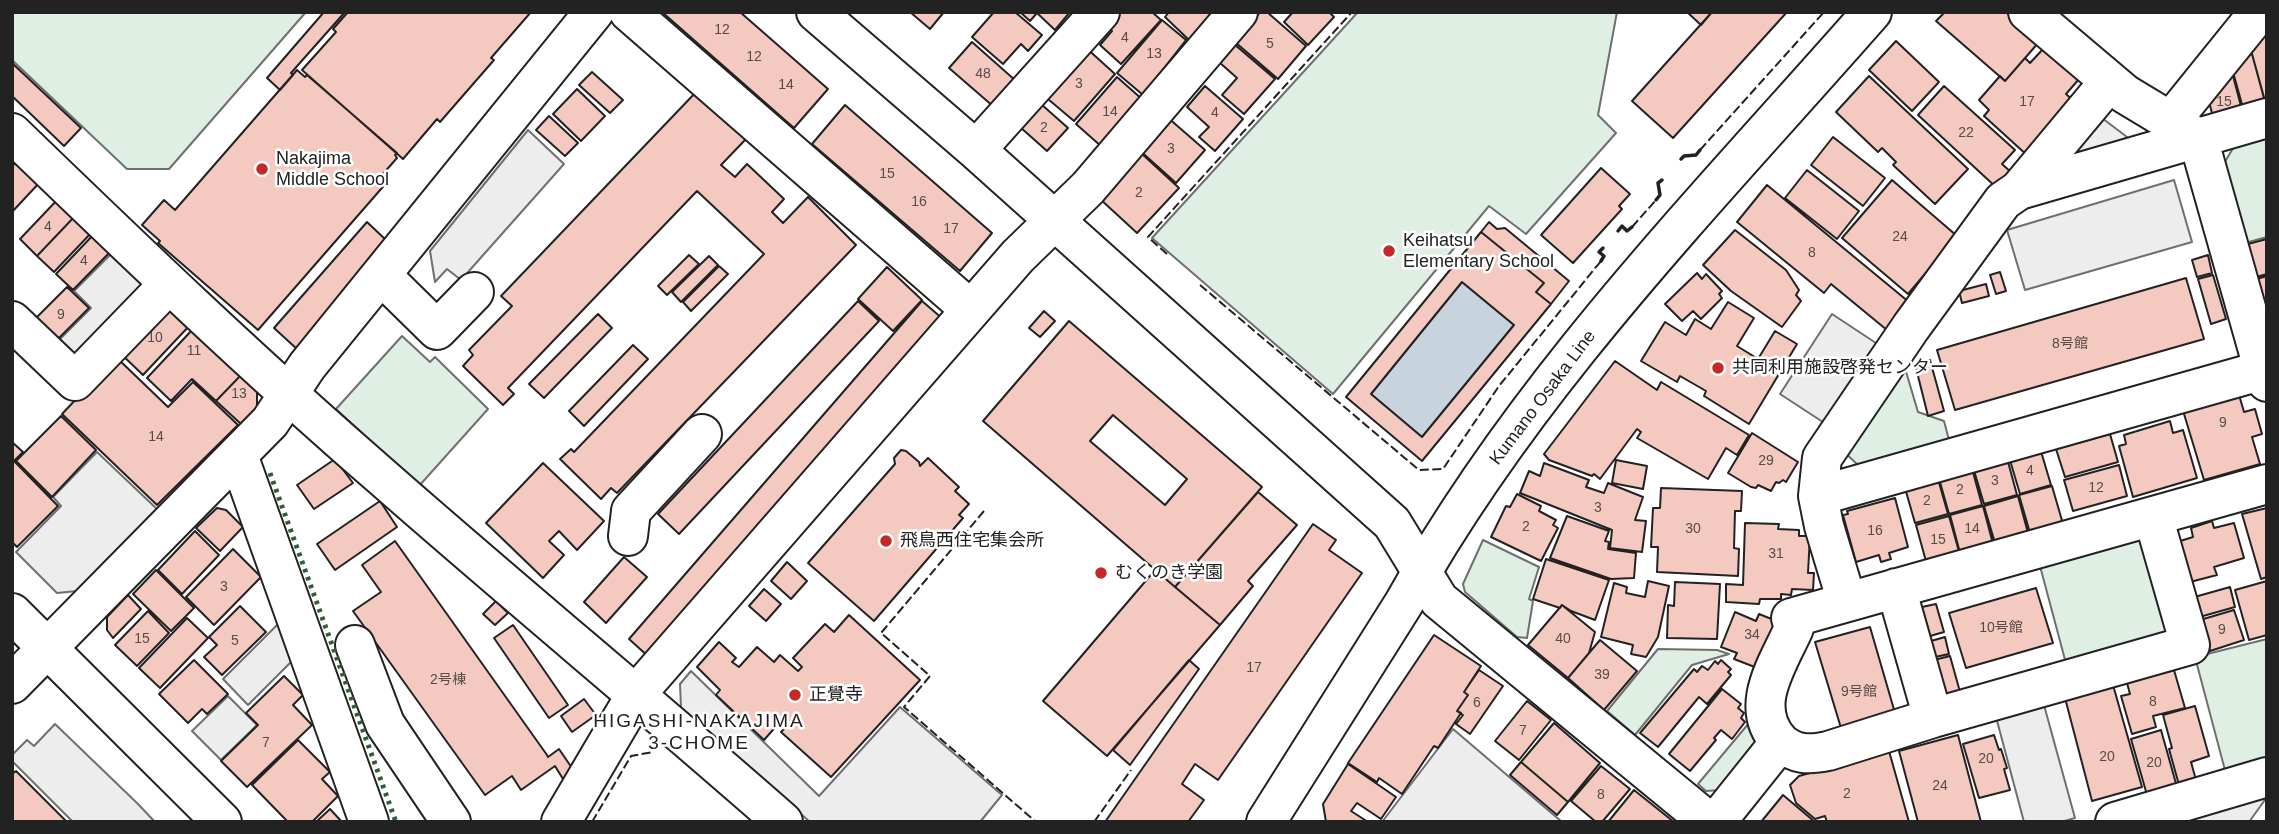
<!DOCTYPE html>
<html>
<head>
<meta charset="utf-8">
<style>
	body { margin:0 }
	#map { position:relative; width:2279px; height:834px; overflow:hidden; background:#fff; font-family:Arial,sans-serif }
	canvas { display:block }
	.frame { position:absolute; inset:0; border:14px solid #222; pointer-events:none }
</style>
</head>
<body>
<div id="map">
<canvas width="2279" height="834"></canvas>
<div class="frame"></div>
</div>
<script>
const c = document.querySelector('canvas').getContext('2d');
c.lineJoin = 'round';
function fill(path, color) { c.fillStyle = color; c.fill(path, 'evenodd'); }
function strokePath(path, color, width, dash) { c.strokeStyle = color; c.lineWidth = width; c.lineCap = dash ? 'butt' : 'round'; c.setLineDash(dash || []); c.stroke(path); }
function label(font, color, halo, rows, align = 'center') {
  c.font = font + ' Arial,"Noto Sans JP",sans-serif'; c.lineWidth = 5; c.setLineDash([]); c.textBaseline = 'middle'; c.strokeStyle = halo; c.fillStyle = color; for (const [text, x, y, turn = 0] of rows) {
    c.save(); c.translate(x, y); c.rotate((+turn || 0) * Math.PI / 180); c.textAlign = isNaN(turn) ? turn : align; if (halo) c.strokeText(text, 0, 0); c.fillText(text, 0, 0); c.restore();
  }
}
const green = new Path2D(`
	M12,12H306L169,169H127L12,60Z
	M1358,12H1617L1598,115L1616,133L1526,234L1489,206L1333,394L1152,238Z
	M2267,136V237L2245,243L2223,165L2235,145Z
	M402,336L430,362L435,357L488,409L419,486L336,409Z
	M1902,358L1918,412L1944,421L1949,440L1859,466L1840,448Z
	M2137,539L2148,546L2171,630L2165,643L2068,671L2040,566Z
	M1483,540L1539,567L1529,599L1533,601L1527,638L1517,637L1465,592L1463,584Z
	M2267,639V762L2226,774L2195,657Z
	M1658,649L1717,650L1729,654L1692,665L1635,735L1607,711Z
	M1749,723L1759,738L1721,790L1706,791L1698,784Z`);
const parking = new Path2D(`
	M2094,112L2131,140L2073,157L2066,146Z
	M528,130L564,164L461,280L447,269L435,282L430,251Z
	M2174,180L2192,242L2025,290L2007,230Z
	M115,250L152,286L76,365L55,344L91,308L74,291Z
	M1832,314L1882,347L1829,426L1780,394Z
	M97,452L158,510L77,591L57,593L16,552L61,506L53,497Z
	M279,623L292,661L248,705L223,679Z
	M691,671L819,796L900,707L1002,795L980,822H810L681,708L680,684Z
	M228,696L257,725L221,760L192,731Z
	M2044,705L2075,818L2061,822H2024L1996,717Z
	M55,724L138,804L155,822H73L12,761V755L27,740L34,746Z
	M1453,729L1562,822H1382Z
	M2267,797L2249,822H2176Z`);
const water = new Path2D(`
	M1462,282L1514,325L1422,437L1371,394Z`);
const building = new Path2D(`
	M324,12H345L291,73L293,75L280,90L267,78Z
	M348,12H531L491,58L494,60L440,122L437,119L403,159L302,70L336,32L333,29Z
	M662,12H740L828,89L794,128Z
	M910,12H944L930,29Z
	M994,12H1015L1042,35L1028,51L1021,44L1003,64L972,37Z
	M1020,12H1070L1055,30L1037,13L1030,21Z
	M1115,12H1152L1161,20L1121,64L1100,45L1112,31L1105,24Z
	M1169,12H1211L1214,15L1190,41L1165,17Z
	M1260,12H1267L1306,46L1278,79L1235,42Z
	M1293,12H1329L1334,17L1308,45L1284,22Z
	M1687,12H1712L1701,25Z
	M1712,12H1787L1673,138L1632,101Z
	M1941,12H2006L2039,42L2005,81L1936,21L1943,14Z
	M1162,20L1186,40L1143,95L1117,73Z
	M2267,31V101H2265L2249,43Z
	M1896,41L1939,82L1912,111L1869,70Z
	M972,42L1016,81L994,107L949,68Z
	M1234,44L1275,79L1244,114L1222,95L1237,78L1219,62Z
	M1084,46L1115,74L1074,121L1042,94Z
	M2044,48L2079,79L2066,94L2076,103L2029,157L1984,116L1989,110L1979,100L2000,76L2005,81L2025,58L2030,63Z
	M2252,54L2265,102L2243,108L2231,65L2235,59Z
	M12,63L81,128L64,146L12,96Z
	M297,70L305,77L307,75L397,153L395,155L397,158L382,175L388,181L258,330L158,243L160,241L142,225L164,200L175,210Z
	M592,72L623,100L610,113L579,85Z
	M2232,72L2242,110L2213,117L2207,94Z
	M1869,76L1968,169L1935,204L1893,165L1896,162L1882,148L1878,152L1836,112Z
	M1117,77L1143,100L1102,147L1076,124Z
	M1205,86L1243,119L1215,151L1199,137L1209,127L1187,107Z
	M1944,86L2015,150L2002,164L2012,173L1998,189L1918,115Z
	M577,89L605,116L581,141L553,114Z
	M697,91L746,139L721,165L735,177L747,164L784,199L772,212L783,223L808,197L856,245L617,493L611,488L601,499L560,459L571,449L574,452L764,254L697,191L508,388L514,394L503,405L463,366L473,355L469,350L512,306L501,296Z
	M1041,104L1068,128L1047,151L1020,127Z
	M845,105L992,233L960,271L812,144Z
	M549,116L578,143L565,156L536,130Z
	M1166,116L1205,150L1176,183L1137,148Z
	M1833,137L1885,178L1863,206L1811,165Z
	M1141,153L1179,188L1137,233L1099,198Z
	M19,160L41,181L12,212V166Z
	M1601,168L1630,194L1619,206L1622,209L1573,263L1541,235Z
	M1807,170L1859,211L1837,239L1785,198Z
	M1892,180L1957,236L1908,294L1842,238Z
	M1767,185L1915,307L1893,335L1831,284L1824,293L1737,222Z
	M59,198L76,215L37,256L20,239Z
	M76,215L93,231L54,272L37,256Z
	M367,222L387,241L298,350L274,328Z
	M1489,222L1497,229L1505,228L1569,281L1551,304L1536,292L1544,283L1481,232Z
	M1735,230L1786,270L1799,290L1796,295L1801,301L1782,327L1731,291L1703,265Z
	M1481,232L1544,283L1536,292L1551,304L1422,461L1346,397ZM1462,282L1514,325L1422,437L1371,394Z
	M95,233L113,249L73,290L56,274Z
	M2267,239V274L2253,278L2244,245Z
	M689,255L699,264L667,295L658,286Z
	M2208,255L2212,273L2197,277L2192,260Z
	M709,256L718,265L681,302L672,292Z
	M719,266L728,274L691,311L683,302Z
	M887,267L922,300L893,331L858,299Z
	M2000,272L2006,291L1996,294L1990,275Z
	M1697,273L1702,279L1706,274L1722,291L1719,294L1722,298L1701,319L1693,311L1682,321L1665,304Z
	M2213,275L2226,319L2211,324L2198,279Z
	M2267,276V330L2253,280Z
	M2186,278L2204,339L1955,410L1937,350Z
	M1986,284L1989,296L1962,303L1959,291Z
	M67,287L89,308L54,343L32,322Z
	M858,301L879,321L679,534L658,514Z
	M922,301L944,320L650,658L629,639Z
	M166,302L191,324L143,375L119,352Z
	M1728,302L1754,318L1737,346L1758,359L1775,331L1797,344L1749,424L1704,396L1706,391L1680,376L1677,382L1641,361L1665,322L1686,335L1695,319L1711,329Z
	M1044,311L1055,321L1040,337L1029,328Z
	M598,314L612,328L544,398L529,384Z
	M1069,321L1262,487L1175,587L983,421ZM1113,415L1187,479L1165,505L1090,441Z
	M193,329L242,374L216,401L192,379L171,401L147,378Z
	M633,345L648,359L584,426L569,411Z
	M116,357L168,407L193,382L238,425L157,505L62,414Z
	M1930,360L1944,411L1928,416L1915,364Z
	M1615,361L1657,390L1661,382L1749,435L1737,455L1726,448L1708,479L1637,438L1641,432L1637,429L1600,479L1594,474L1592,476L1549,460L1544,454Z
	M242,374L257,388V408L241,424L216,401Z
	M2237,388L2244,412L2255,409L2262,434L2252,437L2260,464L2204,480L2181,404Z
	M61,416L96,450L52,497L16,461Z
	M2170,421L2173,433L2183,430L2197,478L2133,497L2119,446L2126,444L2124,435Z
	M1752,433L1798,462L1786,482L1783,480L1779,483L1776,482L1771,491L1758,485L1756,488L1751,487L1728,473Z
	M2110,434L2118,462L2065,477L2056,449Z
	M12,442L23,452L14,461L58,506L17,547L12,542Z
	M2040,448L2051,485L2020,494L2009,457Z
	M901,450L906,451L919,462L920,466L928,458L959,487L955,491L969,504L959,515L963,518L874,621L808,563L895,464L894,458Z
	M2007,458L2017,495L1984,504L1973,467Z
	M335,459L353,483L314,509L297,485Z
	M1616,460L1647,466L1643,489L1612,483Z
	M543,463L604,521L577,550L559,531L549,541L564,555L543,578L486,523Z
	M1544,463L1589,480L1586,487L1604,493L1608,483L1643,497L1635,520L1646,521L1642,552L1610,548L1612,530L1520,493L1529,471L1540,476Z
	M1971,465L1982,505L1949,514L1938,475Z
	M2119,465L2127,496L2073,511L2064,480Z
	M1938,479L1948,514L1915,523L1905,488Z
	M2052,486L2063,524L2030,533L2019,495Z
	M1661,488L1742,491L1741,511H1735L1734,548L1739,549L1738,576L1657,572L1658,547H1651L1653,508H1660Z
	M1258,492L1297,525L1248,581L1253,586L1220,625L1175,587Z
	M1517,494L1541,506L1539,511L1556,520L1553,525L1558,528L1541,561L1491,537L1506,506L1510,507Z
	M2018,496L2028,533L1995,543L1984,506Z
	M1895,498L1908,547L1889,553L1891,559L1881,562L1879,555L1856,562L1843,515L1848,514L1847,511Z
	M380,501L397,527L335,570L317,544Z
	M1983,506L1993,544L1960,553L1950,515Z
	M217,508L226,510L243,527L220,551L196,528Z
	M2267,508V577L2261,579L2242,514Z
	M1567,516L1609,531L1605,541L1609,542L1608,549L1636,553L1634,578L1611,579L1550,558Z
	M1949,516L1960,555L1927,565L1916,525Z
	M2212,521L2214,528L2234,523L2244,558L2214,567L2217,575L2190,582L2177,542L2193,537L2191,528Z
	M1745,523L1779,524L1778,529L1799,530V536H1810L1808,573H1814L1813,590L1792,589L1791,595L1781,594V599H1760L1759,604L1726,602V584L1743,585Z
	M1313,524L1336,540L1329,550L1362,573L1218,780L1195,764L1182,784L1204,800L1188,822H1105Z
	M195,531L219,555L182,594L158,570Z
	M395,541L547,755L548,757L559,749L574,771L563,779L555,766L521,790L512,776L485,795L353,611L381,592L362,565Z
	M233,549L261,577L214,625L186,597Z
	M624,557L647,577L606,623L584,602Z
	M1546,559L1609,580L1595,620L1571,611L1562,605L1560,608L1533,599Z
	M787,562L807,581L791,599L771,581Z
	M156,570L194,608L171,631L133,594Z
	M1155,570L1220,625L1107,756L1043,701Z
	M1648,581L1669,586L1658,637L1646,657L1631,654L1633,645L1601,637L1614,583L1627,587L1626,593L1645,597Z
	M2267,581V635L2249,640L2235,590Z
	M1675,582L1720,584L1717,639L1667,638L1668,605L1674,606Z
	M2230,587L2235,607L2196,618L2191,598Z
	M2036,588L2053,643L1966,668L1949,613Z
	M764,589L781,604L766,621L749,606Z
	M128,595L141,609L113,638L107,630V617Z
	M496,601L508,613L495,625L483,614Z
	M1936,604L1944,632L1930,636L1922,607Z
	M1562,605L1595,632L1589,653L1568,678L1528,645Z
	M240,606L266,632L222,675L204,657L217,645L209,637Z
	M2234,610L2244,640L2210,651L2200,620Z
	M148,611L169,633L137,666L115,645Z
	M1735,612L1756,621L1759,614L1784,624L1765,671L1734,659L1737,653L1721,647Z
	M849,615L920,680L831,777L781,732L785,728L779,723L764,740L716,695L720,690L697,667L719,642L736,658L732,662L739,667L757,647L774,662L780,655L798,671L802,667L793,658L825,624L834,632Z
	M187,618L208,638L160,688L139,668Z
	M513,625L568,705L549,718L494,638Z
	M1870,627L1895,713L1841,728L1815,642Z
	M1434,635L1481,666L1464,692L1468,695L1457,711L1461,713L1438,748L1434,746L1402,794L1379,778L1377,782L1348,763Z
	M1945,637L1949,654L1935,657L1931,641Z
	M1600,640L1637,671L1604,710L1568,678Z
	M1950,656L1962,699L1942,704L1930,661Z
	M194,660L228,694L207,714L202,709L188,723L159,694Z
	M1189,660L1199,669L1130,765L1113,750Z
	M1721,660L1731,669L1728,672L1731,675L1707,704L1699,697L1658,747L1640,733L1694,669L1697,672L1702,666L1708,670L1715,661L1718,664Z
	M1479,670L1503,686L1470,734L1456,724L1463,715L1457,711L1468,695L1464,692Z
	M2174,670L2185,708L2153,716L2156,727L2132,734L2121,696L2130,694L2127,683Z
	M284,676L303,695L293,705L312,725L247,787L221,761L258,725L246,713Z
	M2113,685L2142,787L2092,801L2065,698Z
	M1722,689L1741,704L1738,708L1744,713L1741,718L1745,722L1732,739L1721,730L1714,738L1716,740L1690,771L1669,754Z
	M584,699L596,715L572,732L561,716Z
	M1527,701L1551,720L1519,760L1495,741Z
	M2195,706L2209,756L2191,762L2196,780L2179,785L2169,749L2172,748L2163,715Z
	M1554,723L1600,763L1568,802L1521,762Z
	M2161,730L2177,787L2147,795L2131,739Z
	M1958,735L1981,822H1918L1899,751Z
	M1994,735L1999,750L2001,749L2007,768L2004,769L2010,790L1979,798L1963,744Z
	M298,740L330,772L322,779L338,796L312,822H288L252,785Z
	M1889,751L1909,822H1827L1825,816L1815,819L1796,803L1790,785L1799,776Z
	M1521,762L1568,802L1557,815L1510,775Z
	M1348,764L1396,797L1381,819L1357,803L1351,811L1368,822H1326L1323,804Z
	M1601,766L1630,789L1602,822H1596L1571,801Z
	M16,771L66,821L12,822V774Z
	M1634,790L1674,822H1608Z
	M1783,795L1815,822H1761Z
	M330,809L342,822H316Z`);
const minor = new Path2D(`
	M629,12L971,310
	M816,12L976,150L1392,523L1439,600L1709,822
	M2028,12L2125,94L2198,138L2267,382
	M2171,121L2259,12
	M12,133C133,250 254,366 381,476C514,593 650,705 783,822
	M976,150L1100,12
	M2019,190L2267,118
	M381,275L437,330L474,292
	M12,321L75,381L169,284
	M238,455L369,822
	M1818,496L2267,369
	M628,536L631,511L702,434
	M1896,588L1933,718
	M1847,602L1824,526L1818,496L1822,458L1911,327L2003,201L2019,190L2109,82
	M12,613L222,822
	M355,645L385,724L451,822
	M12,684L270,422L307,366L594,12
	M1780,742C1795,755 1809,755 1828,751L1933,718L2190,645L2153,516
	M561,822L637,693L1018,256L1088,188L1238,12
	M1716,822L1780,742C1747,707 1778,664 1794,628L1791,618L2267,484
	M2115,822L2267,777`);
const major = new Path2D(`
	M1266,822L1404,603C1526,383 1707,200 1872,12`);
const hedge = new Path2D(`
	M270,473L396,822`);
const fence = new Path2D(`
	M1700,150L1824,12
	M1632,227L1656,200
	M1167,254L1148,237L1352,12
	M1200,285L1419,470L1443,469L1499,386L1601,261
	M984,511L881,633L930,676L904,707L1036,822
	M592,822L631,756L653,752
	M1094,822L1131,770`);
const wall = new Path2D(`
	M1681,159L1684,156L1696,155L1700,150
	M1656,200L1660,195L1658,183L1662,180
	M1618,231L1622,226L1627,231L1632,227
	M1601,261L1604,256L1599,252L1603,248`);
const markers = [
	[262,169,7,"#c62828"],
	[1389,251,7,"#c62828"],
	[1718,368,7,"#c62828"],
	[886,541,7,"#c62828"],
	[1101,573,7,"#c62828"],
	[795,695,7,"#c62828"]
];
const numberNames = [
	["12",722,30],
	["4",1125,38],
	["5",1270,44],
	["13",1154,54],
	["12",754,57],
	["48",983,74],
	["3",1079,84],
	["14",786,85],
	["17",2027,102],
	["15",2224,102],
	["14",1110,112],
	["4",1215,113],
	["2",1044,128],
	["22",1966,133],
	["3",1171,149],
	["15",887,174],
	["2",1139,193],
	["16",919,202],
	["4",48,227],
	["17",951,229],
	["24",1900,237],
	["8",1812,253],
	["4",84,261],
	["9",61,315],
	["10",155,338],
	["8号館",2070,344],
	["11",194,351],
	["13",239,394],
	["9",2223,423],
	["14",156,437],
	["29",1766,461],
	["4",2030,471],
	["3",1995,481],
	["12",2096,488],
	["2",1960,490],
	["2",1927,501],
	["3",1598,508],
	["2",1526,527],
	["30",1693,529],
	["14",1972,529],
	["16",1875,531],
	["15",1938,540],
	["31",1776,554],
	["3",224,587],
	["10号館",2001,628],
	["9",2222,630],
	["34",1752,635],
	["15",142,639],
	["40",1563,639],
	["5",235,641],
	["17",1254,668],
	["39",1602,675],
	["2号棟",448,680],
	["9号館",1859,692],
	["8",2153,702],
	["6",1477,703],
	["7",1523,731],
	["7",266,743],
	["20",2107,757],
	["20",1986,759],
	["20",2154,763],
	["24",1940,786],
	["2",1847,794],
	["8",1601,795]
];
const poiNames = [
	["Nakajima",276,159],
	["Middle School",276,180],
	["Keihatsu",1403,241],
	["Elementary School",1403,262],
	["共同利用施設啓発センター",1732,368],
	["飛鳥西住宅集会所",900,541],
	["むくのき学園",1115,573],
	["正覺寺",809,695]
];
const streetNames = [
	["Kumano Osaka Line",1543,398,-53]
];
const neighbourhoodNames = [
	["HIGASHI-NAKAJIMA",699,722],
	["3-CHOME",699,744]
];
fill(green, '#e0efe3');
strokePath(green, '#6f6f6f', 2);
fill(parking, '#ededed');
strokePath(parking, '#6f6f6f', 2);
fill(water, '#c7d3dd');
strokePath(water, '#6f6f6f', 2);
fill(building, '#f3c9c0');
strokePath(building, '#222', 2);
strokePath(minor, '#222', 42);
strokePath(major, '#222', 42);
strokePath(minor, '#fff', 38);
strokePath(major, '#fff', 38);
strokePath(hedge, '#2f5e38', 5, [3.5, 5]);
strokePath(fence, '#222', 2, [9, 3.5]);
strokePath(wall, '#222', 3.5);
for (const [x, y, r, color] of markers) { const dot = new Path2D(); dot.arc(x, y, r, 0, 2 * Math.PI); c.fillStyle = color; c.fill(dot); strokePath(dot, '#fff', 2.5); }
label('14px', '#564c4a', null, numberNames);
label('18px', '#222', '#fff', poiNames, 'left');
label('18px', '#222', '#fff', streetNames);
c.letterSpacing = '2px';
label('19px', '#222', '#fff', neighbourhoodNames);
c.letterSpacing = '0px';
</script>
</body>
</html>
